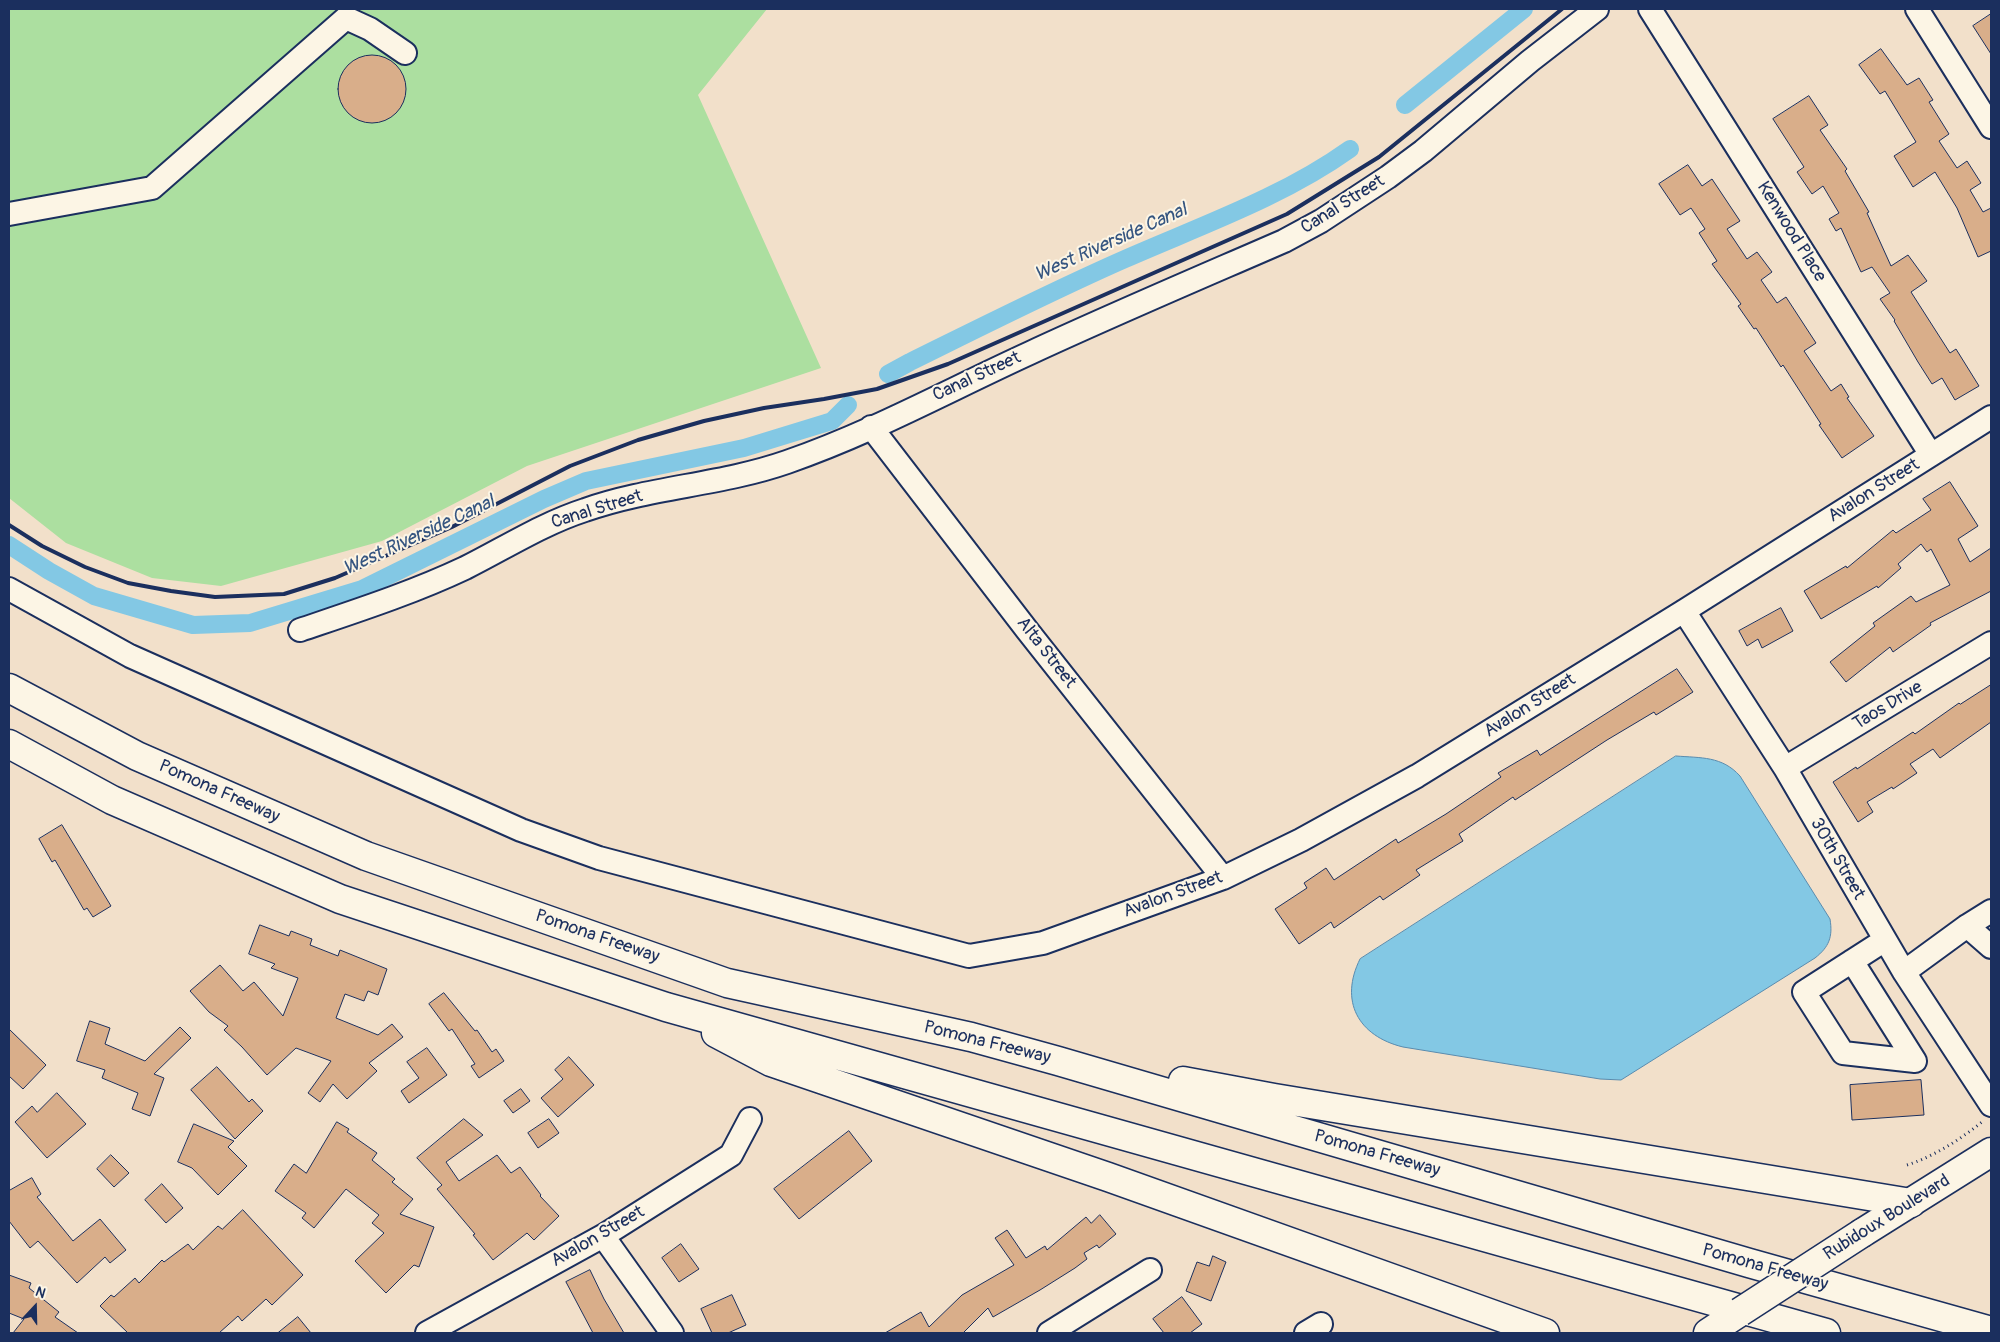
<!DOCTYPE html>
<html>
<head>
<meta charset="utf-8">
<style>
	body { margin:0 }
	#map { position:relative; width:2000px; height:1342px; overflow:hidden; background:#f2e0ca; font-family:Pangolin,sans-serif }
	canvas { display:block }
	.frame { position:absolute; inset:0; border:10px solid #1b2f5e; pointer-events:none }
	.north { position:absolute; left:10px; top:1282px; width:50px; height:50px; -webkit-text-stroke:4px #fcf5e5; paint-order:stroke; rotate:21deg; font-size:14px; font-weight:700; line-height:20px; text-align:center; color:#1b2f5e }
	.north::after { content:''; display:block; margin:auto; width:18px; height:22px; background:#1b2f5e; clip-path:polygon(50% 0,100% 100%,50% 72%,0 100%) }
</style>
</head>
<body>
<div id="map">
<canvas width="2000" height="1342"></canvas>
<div class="frame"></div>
<div class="north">N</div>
</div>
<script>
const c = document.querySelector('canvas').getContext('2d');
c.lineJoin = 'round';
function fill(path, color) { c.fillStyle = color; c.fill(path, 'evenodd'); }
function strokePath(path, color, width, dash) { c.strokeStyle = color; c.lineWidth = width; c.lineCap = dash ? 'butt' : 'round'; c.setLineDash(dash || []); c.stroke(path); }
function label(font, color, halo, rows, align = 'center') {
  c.font = font + ' Pangolin,sans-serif'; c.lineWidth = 4; c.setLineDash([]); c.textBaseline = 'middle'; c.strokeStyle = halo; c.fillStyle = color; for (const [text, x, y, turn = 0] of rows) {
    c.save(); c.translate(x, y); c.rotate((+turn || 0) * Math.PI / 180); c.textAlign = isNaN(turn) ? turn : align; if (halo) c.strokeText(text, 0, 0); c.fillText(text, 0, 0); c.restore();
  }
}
const green = new Path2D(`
	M9,9H767L698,95L821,368L527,466L382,541L221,586L152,578L66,543L9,498Z`);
const water = new Path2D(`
	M1676,756C1701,758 1722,756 1740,776L1830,919C1833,937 1829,947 1815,958L1621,1080L1600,1079L1403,1047C1358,1036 1339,1001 1360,959Z`);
const canal = new Path2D(`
	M1405,105L1524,9
	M888,374L910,362C981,327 1052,291 1125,259C1200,226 1283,197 1350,149
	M9,545L49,571L94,596L193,625L250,623L362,589L544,499L586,481L744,448L832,421L848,405`);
const building = new Path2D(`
	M1991,14V54L1973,26Z
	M1881,49L1907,85L1919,78L1933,100L1929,102L1949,134L1939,141L1957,168L1967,161L1981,183L1970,190L1983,212L1991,208V251L1978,257L1957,208L1935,172L1913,187L1894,156L1916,142L1885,91L1880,94L1859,65Z
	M338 89a34 34 0 1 1 68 0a34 34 0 1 1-68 0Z
	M1809,96L1828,125L1820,130L1847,169L1845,171L1869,212L1867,213L1891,266L1908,255L1927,281L1911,292L1950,353L1956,349L1979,386L1955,400L1942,378L1932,384L1918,362L1894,321L1895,320L1880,299L1890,293L1872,267L1861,272L1841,228L1836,231L1829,219L1839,213L1823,186L1812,194L1797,172L1804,167L1773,119Z
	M1688,165L1702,186L1712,179L1740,221L1727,229L1747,259L1757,252L1772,272L1761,280L1777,303L1786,297L1816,343L1804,351L1831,391L1841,384L1849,397L1847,398L1874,436L1842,458L1819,425L1821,424L1783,365L1781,367L1756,328L1754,329L1738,306L1741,304L1712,264L1717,261L1699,233L1705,229L1691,208L1680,215L1659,184Z
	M1950,482L1978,526L1958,539L1970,562L1991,548V591L1930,623L1931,625L1893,652L1890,647L1846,682L1830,662L1875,626L1873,623L1911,596L1916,602L1950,585L1931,549L1927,552L1921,544L1898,564L1901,568L1878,588L1877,586L1821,619L1804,591L1846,566L1847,568L1893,530L1896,533L1931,510L1923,499Z
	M1781,608L1793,631L1762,648L1758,639L1747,646L1739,631Z
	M1677,669L1693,692L1656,715L1654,712L1607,740L1515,800L1513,797L1459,834L1463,841L1416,870L1420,875L1383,900L1380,896L1334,928L1331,922L1299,944L1275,909L1307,888L1304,883L1326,868L1334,880L1396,839L1398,843L1446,814L1501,777L1498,773L1537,750L1540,755Z
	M1991,685V722L1940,758L1933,749L1910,764L1917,773L1893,789L1892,787L1867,802L1873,812L1858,822L1833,782L1856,767L1857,769L1913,732L1915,734L1959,703L1960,704Z
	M62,825L111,906L93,917L87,908L84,910L55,860L52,862L39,839Z
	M260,925L289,936L291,931L312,939L310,945L338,956L340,950L387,969L378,995L368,991L364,1001L345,994L336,1018L378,1035L392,1024L403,1037L369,1063L377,1071L347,1099L333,1084L320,1102L308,1093L331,1061L296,1048L267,1075L242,1047L224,1030L228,1026L209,1012L190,991L220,965L243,991L254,982L283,1016L298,978L271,968L275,964L249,954Z
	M444,993L475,1031L477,1030L492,1052L496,1049L504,1061L479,1078L471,1066L475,1064L452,1029L449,1031L429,1004Z
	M90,1021L110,1028L105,1044L145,1061L180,1027L191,1038L154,1074L164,1078L150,1116L132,1109L138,1093L102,1078L105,1070L77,1061Z
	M9,1029L46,1065L23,1089L9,1076Z
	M427,1048L447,1075L409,1103L401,1091L419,1078L407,1062Z
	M569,1057L594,1085L558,1117L541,1098L563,1079L555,1070Z
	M217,1067L249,1102L252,1099L263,1111L235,1139L191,1090Z
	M1921,1080L1924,1115L1852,1120L1850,1085Z
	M521,1089L530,1101L513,1113L504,1101Z
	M57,1093L86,1124L47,1158L15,1122L32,1106L37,1112Z
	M464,1119L483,1135L446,1162L459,1181L497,1155L511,1173L520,1167L541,1195L540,1196L559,1216L534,1240L527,1233L493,1260L473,1235L475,1234L437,1189L442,1185L417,1158Z
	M549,1119L559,1133L538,1148L528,1133Z
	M337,1122L349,1129L347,1132L377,1153L372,1160L395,1179L392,1182L413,1199L400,1214L434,1227L419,1267L414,1265L386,1293L355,1261L384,1233L372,1223L379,1215L346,1189L314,1228L302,1218L306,1213L275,1191L294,1164L306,1173Z
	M194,1124L234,1141L228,1147L247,1166L218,1195L192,1168L178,1162Z
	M849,1131L872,1161L799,1219L774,1189Z
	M111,1155L129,1173L114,1187L97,1169Z
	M32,1178L41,1194L37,1197L73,1241L100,1219L126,1250L110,1263L105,1257L77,1283L38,1241L30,1248L9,1221V1191Z
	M162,1184L183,1208L166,1223L145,1200Z
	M243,1210L303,1275L272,1305L266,1299L242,1321L238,1316L219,1333H128L100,1306L111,1295L114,1297L135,1278L139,1283L162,1260L164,1262L188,1244L193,1250L218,1226L222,1229Z
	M1100,1215L1116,1234L1099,1248L1097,1245L1084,1253L1087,1259L1075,1268L1040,1290L993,1317L988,1308L963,1333H885L921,1312L929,1327L962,1295L1014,1265L995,1238L1007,1230L1026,1258L1045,1246L1047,1250L1086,1217L1091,1223Z
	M681,1244L699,1269L679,1282L662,1258Z
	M1213,1256L1226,1262L1211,1301L1186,1291L1197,1262L1209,1266Z
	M590,1270L604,1299L624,1333H593L566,1282Z
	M9,1275L31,1283L29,1288L59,1312L55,1317L78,1333H13L24,1319L9,1313Z
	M732,1295L746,1325L728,1333H712L701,1309Z
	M1182,1297L1202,1324L1190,1333H1164L1153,1319Z
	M298,1317L311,1333H278Z`);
const path = new Path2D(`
	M1907,1165C1935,1156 1959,1140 1982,1122`);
const minor = new Path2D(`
	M1650,9L1931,455
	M1917,9L1991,127
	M9,214L152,188L346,18L370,29L405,53
	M871,427L1027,630L1223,878
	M9,589L130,656L521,830L599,858L969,956L1043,943L1223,878L1301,840L1417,776L1684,611L1991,417
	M1684,611L1785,768L1904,972L1991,1105
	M300,630C356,611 412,593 465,568C505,548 542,524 585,510C650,487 721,485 787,462C871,433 949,390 1030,353C1114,314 1199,278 1284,241L1321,221L1388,177L1423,151L1530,61L1597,9
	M1785,768L1991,643
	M1967,926L1991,947
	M1852,961L1915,1061L1843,1053L1804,992L1885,940
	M1904,972L1967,926L1991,911
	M603,1236L672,1333
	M427,1333L603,1236L731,1155L750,1119
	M1049,1333L1150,1270
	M1306,1333L1321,1324`);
const major = new Path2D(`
	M1862,1233L1991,1152
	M1708,1333L1740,1312`);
const highway = new Path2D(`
	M9,688L137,756L366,856L727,983L971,1037L1058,1061L1749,1263L1991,1331
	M9,744L112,800L340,899L666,1007L1826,1333
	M716,1033L771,1062L1108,1177L1545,1333
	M1183,1081L1274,1098L1911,1203`);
const rail = new Path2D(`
	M9,525L42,546L85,567L128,583L171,591L215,597L284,594L335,578L452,527L570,466L638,440L704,421L764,408L824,399L877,389L948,364L1287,214L1379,157L1562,9`);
const majorBridge = new Path2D(`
	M1740,1312L1862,1233`);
const streetNames = [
	["Canal Street",1343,205,-32],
	["Kenwood Place",1791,232,58],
	["Canal Street",977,377,-25],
	["Avalon Street",1874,491,-32],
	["Canal Street",597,510,-17],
	["Alta Street",1046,653,52],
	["Avalon Street",1530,706,-32],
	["Taos Drive",1888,706,-31],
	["Pomona Freeway",219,792,24],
	["30th Street",1837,859,60],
	["Avalon Street",1173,895,-20],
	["Pomona Freeway",597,937,19],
	["Pomona Freeway",987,1043,14],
	["Pomona Freeway",1377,1154,16],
	["Rubidoux Boulevard",1887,1218,-32],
	["Avalon Street",598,1237,-30],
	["Pomona Freeway",1765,1268,16]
];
const waterNames = [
	["West Riverside Canal",1111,243,-24],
	["West Riverside Canal",419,536,-25]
];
fill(green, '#acdfa0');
fill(water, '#83c8e4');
strokePath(water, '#598bae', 1);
strokePath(canal, '#83c8e4', 18);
fill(building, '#d9ae8a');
strokePath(building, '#1b2f5e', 1);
strokePath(minor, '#1b2f5e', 26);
strokePath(major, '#1b2f5e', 31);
strokePath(highway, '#1b2f5e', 31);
strokePath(path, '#1b2f5e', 3, [1, 4]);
strokePath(minor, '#fcf5e5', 22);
strokePath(major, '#fcf5e5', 28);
strokePath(highway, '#fcf5e5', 28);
strokePath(rail, '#1b2f5e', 4);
strokePath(majorBridge, '#1b2f5e', 31, []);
strokePath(majorBridge, '#fcf5e5', 28);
label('18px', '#1b2f5e', '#fcf5e5', streetNames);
label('italic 19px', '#355580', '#fcf5e5', waterNames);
</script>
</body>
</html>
